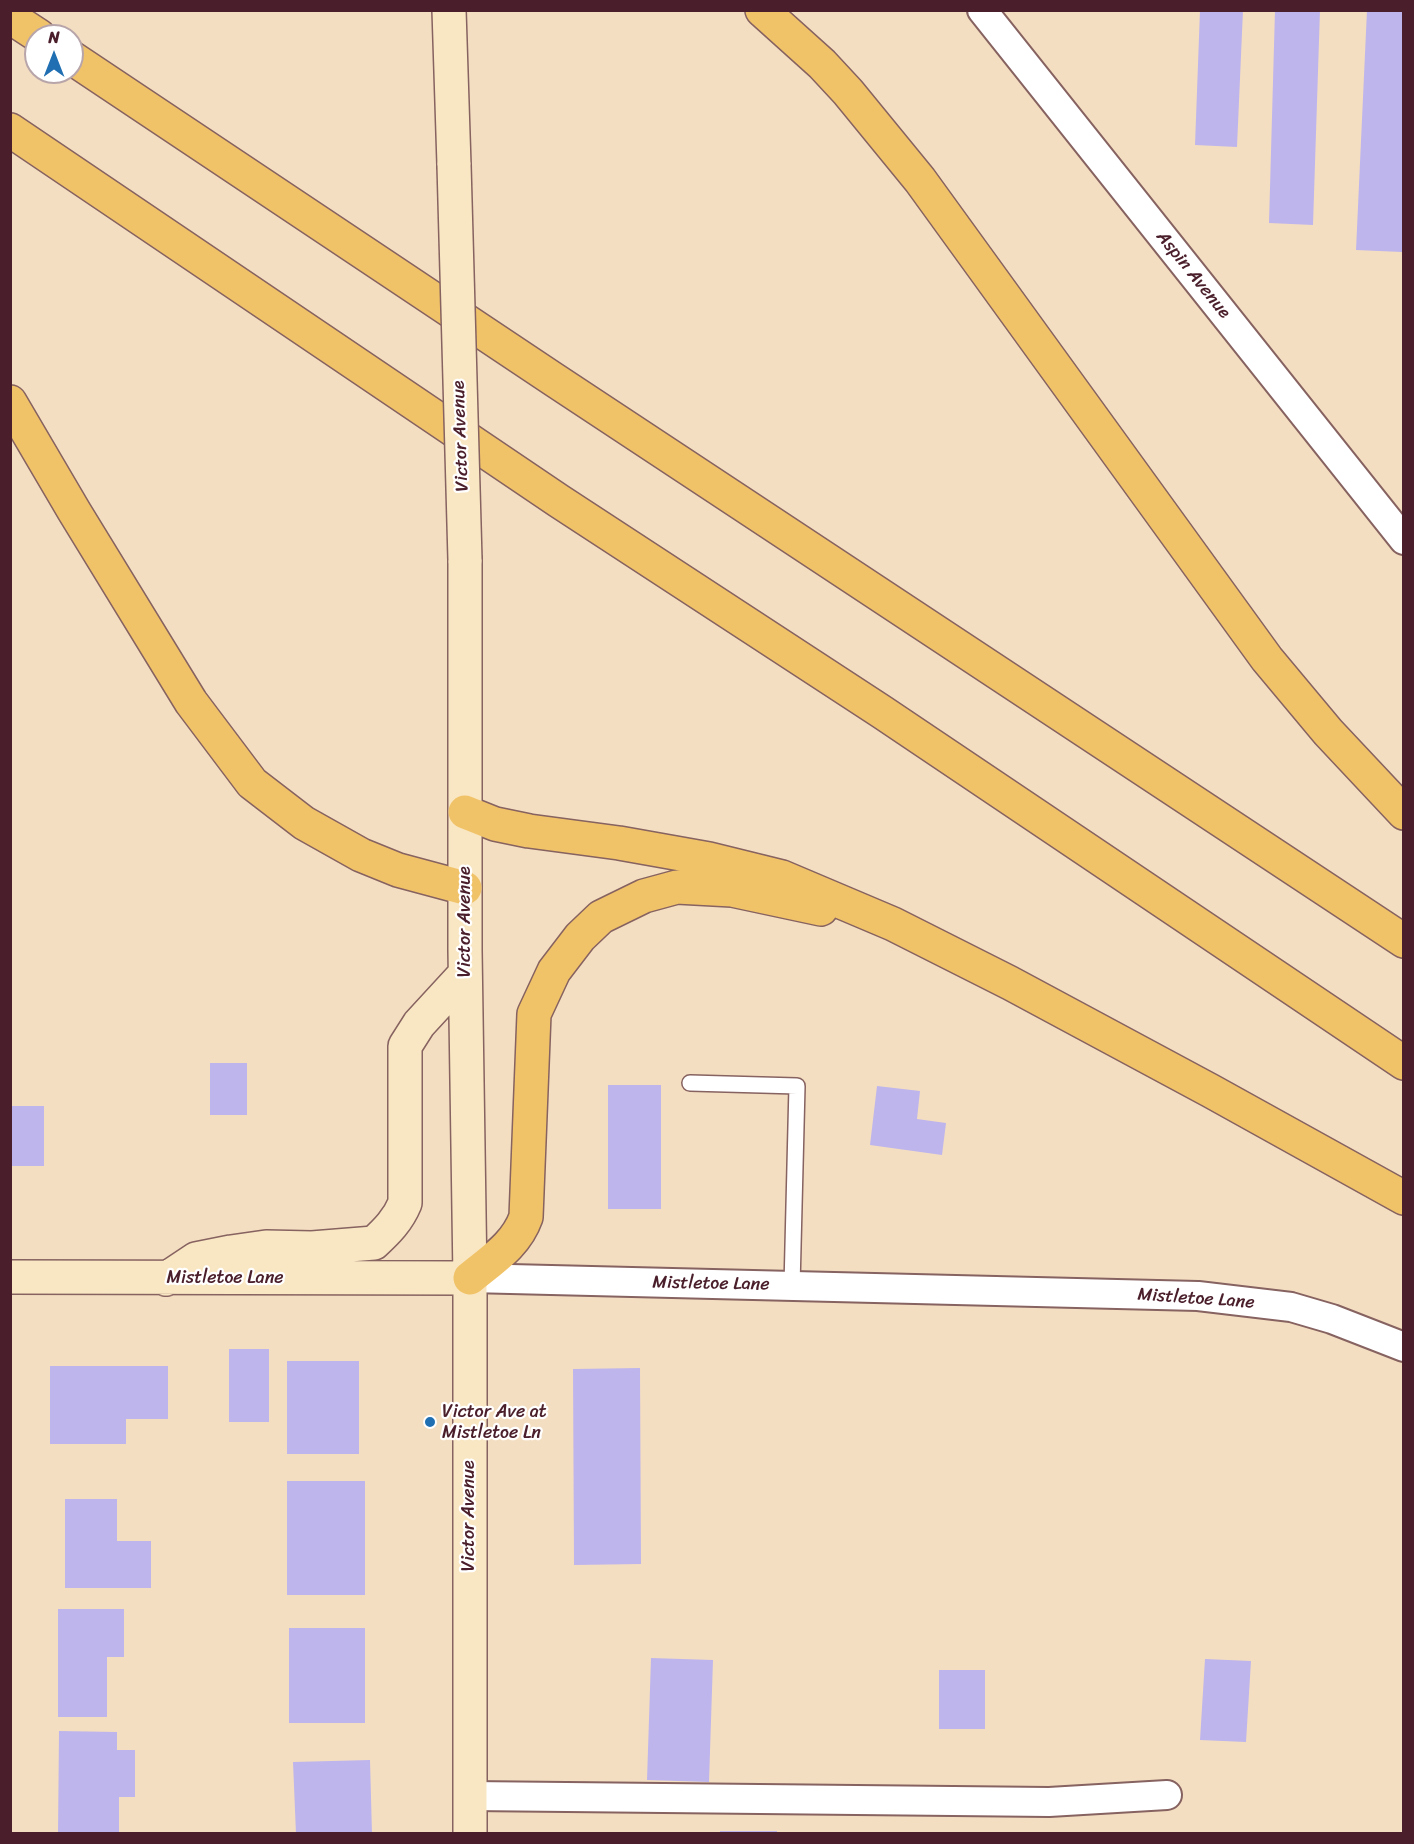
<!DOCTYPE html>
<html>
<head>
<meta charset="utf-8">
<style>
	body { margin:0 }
	#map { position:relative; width:1414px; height:1844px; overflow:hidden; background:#f4dec1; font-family:Sriracha,sans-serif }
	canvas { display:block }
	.frame { position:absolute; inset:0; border:12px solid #4a1f2b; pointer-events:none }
	.north { position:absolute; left:24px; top:24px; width:60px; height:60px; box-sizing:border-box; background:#fff; border:2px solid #b7a5aa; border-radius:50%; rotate:0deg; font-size:16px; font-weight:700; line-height:24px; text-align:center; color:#4a1f2b }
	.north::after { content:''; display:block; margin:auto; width:21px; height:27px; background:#1f6fb2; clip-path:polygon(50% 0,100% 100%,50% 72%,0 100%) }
</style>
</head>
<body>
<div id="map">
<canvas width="1414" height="1844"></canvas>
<div class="frame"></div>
<div class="north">N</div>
</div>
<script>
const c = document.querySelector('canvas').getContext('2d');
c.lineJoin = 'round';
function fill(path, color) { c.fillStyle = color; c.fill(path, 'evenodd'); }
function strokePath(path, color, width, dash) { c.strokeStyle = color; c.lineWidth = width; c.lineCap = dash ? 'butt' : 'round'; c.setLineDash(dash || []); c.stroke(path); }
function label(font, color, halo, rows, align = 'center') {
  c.font = font + ' Sriracha,sans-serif'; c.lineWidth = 4.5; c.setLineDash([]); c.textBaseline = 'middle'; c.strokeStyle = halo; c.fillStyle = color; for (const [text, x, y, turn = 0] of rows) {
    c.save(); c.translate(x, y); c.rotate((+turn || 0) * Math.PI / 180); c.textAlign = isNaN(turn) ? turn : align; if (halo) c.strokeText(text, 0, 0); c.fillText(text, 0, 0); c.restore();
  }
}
const building = new Path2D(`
	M1200,10H1243L1237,147L1195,145Z
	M1275,10H1320L1313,225L1269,223Z
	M1367,10H1404L1402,252L1356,250Z
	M210,1063H247V1115H210Z
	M608,1085H661V1209H608Z
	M877,1086L920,1091L917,1119L946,1123L942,1155L870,1145Z
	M10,1106H44V1166H10Z
	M229,1349H269V1422H229Z
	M287,1361H359V1454H287Z
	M50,1366H168V1419H126V1444H50Z
	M640,1368L641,1564L574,1565L573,1369Z
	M287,1481H365V1595H287Z
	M65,1499H117V1541H151V1588H65Z
	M58,1609H124V1657H107V1717H58Z
	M289,1628H365V1723H289Z
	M651,1658L713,1660L709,1782L647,1780Z
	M1205,1659L1251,1661L1246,1742L1200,1740Z
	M939,1670H985V1729H939Z
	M59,1731L117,1732V1750H135V1797H119V1834H58Z
	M370,1760L372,1834H296L293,1762Z
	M720,1831H777V1834H720Z`);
const lane = new Path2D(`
	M690,1083L797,1086L792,1286`);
const street = new Path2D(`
	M982,10L1404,540
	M470,1278L1198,1296L1291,1307L1332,1319L1404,1347
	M470,1796L1049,1802L1167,1795`);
const secondary = new Path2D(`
	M449,10L454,165
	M465,560V950L470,1278V1834
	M10,1277L470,1278
	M166,1279L196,1259L231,1252L266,1247L312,1248L374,1243C387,1231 398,1220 405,1203V1046L419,1024L465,974`);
const highway = new Path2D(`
	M762,10L822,64L848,92L920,180L1267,659L1328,732L1404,813
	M10,17L39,36
	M72,58L553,379L1404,941
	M10,130L559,501L882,712L1404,1063
	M10,402L74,511L191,702L252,783L304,823L361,855L398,870L465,888
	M465,812L495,824L529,831L619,843L709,859L782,877L893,924L1010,983L1211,1091L1404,1198
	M470,1278C493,1259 516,1245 526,1217L534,1014L554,971L580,937L601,917L644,896L677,887L732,890L821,909`);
const secondaryBridge = new Path2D(`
	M454,165L465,560`);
const markers = [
	[430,1422,6,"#1f6fb2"]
];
const streetNames = [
	["Aspin Avenue",1193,275,51],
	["Victor Avenue",461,436,-92],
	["Victor Avenue",465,922,-90],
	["Mistletoe Lane",225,1278],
	["Mistletoe Lane",711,1284,1],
	["Mistletoe Lane",1196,1299,4],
	["Victor Avenue",469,1516,-90]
];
const poiNames = [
	["Victor Ave at",442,1412],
	["Mistletoe Ln",442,1433]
];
fill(building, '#beb5ed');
strokePath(lane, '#866260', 18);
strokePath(street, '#866260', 32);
strokePath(secondary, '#866260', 36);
strokePath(highway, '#866260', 36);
strokePath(lane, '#fff', 15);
strokePath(street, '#fff', 28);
strokePath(secondary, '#f9e7c3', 33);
strokePath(highway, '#f1c369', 33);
strokePath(secondaryBridge, '#866260', 36, []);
strokePath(secondaryBridge, '#f9e7c3', 33);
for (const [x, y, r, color] of markers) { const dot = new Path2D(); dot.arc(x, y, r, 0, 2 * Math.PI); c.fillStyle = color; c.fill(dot); strokePath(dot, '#fff', 2); }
label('18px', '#4a1f2b', '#fff', streetNames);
label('18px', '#4a1f2b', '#fff', poiNames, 'left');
</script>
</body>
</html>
